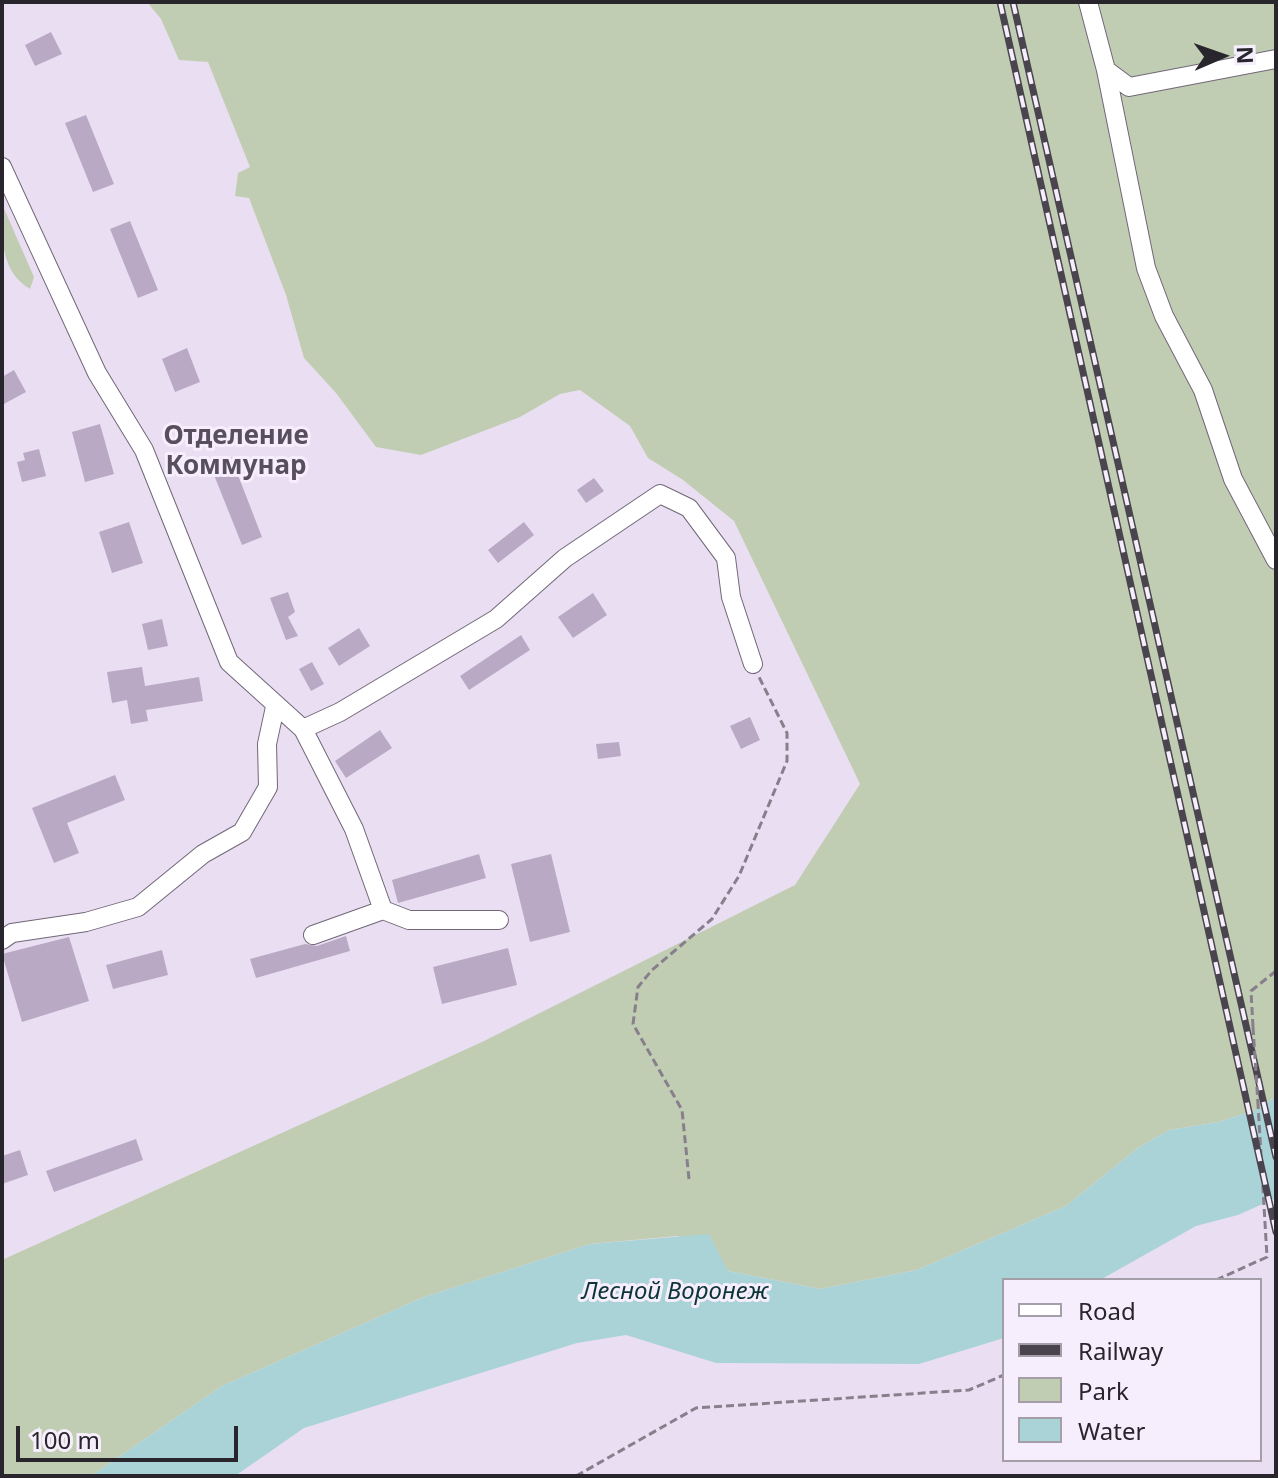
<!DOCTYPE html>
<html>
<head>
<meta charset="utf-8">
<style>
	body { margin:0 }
	#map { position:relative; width:1278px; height:1478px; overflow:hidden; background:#eadff2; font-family:"Noto Sans",sans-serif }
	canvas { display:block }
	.frame { position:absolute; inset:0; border:4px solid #29252c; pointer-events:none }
	.legend { position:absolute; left:1002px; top:1278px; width:260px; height:184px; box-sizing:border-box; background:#f6eefd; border:2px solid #a49ea9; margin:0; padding:10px 14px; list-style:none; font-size:24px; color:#29252c }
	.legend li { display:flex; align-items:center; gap:16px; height:40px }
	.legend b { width:40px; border:2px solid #a49ea9 }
	.north { position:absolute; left:1182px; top:16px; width:80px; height:80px; -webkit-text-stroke:6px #f6eefd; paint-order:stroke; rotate:88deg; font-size:22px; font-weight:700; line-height:32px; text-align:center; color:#29252c }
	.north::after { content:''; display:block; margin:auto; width:28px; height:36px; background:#29252c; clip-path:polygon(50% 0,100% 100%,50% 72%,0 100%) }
	.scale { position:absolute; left:16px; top:1426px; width:222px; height:36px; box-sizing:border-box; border:4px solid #29252c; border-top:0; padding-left:10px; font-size:24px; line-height:28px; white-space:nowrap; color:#29252c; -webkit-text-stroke:6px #f6eefd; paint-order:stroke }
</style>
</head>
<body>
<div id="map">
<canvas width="1278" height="1478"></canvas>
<div class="frame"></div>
<ul class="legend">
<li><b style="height:10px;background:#fff"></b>Road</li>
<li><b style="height:10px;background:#49444d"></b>Railway</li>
<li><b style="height:22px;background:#c1cdb3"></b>Park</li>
<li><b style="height:22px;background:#aad3d7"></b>Water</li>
</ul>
<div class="north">N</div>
<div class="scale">100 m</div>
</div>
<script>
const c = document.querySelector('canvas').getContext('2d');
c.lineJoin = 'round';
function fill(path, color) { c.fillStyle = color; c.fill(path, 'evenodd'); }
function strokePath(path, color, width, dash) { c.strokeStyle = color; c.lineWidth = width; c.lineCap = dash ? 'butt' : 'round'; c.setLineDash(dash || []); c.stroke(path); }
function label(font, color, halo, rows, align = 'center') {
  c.font = font + ' "Noto Sans",sans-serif'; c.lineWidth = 6; c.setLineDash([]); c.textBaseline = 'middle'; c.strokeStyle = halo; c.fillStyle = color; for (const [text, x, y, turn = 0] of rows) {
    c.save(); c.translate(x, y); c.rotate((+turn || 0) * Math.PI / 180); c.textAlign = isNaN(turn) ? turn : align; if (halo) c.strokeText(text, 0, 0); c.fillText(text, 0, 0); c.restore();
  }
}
const green = new Path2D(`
	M147,2H1276V1096L1259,1109L1219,1122L1169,1130L1138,1148L1066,1206L917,1270L820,1289L728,1271L678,1236L590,1244L424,1297L222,1386L91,1476H2V1260L482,1042L795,885L860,784L734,521L683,480L648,458L630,426L580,390L560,394L520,417L421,455L376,447L336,393L304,358L286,295L249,198L235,196L238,173L250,167L208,62L179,60L161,19Z
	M2,204L34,277L30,289C0,271 2,238 2,204Z`);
const water = new Path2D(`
	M1276,1096V1198L1238,1215L1196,1226L1100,1280H1004V1338L919,1364L716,1363L626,1335L577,1343L304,1428L235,1476H91L222,1386L424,1297L590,1244L709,1234L728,1271L820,1289L917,1270L1066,1206L1138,1148L1169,1130L1219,1122L1259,1109Z`);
const building = new Path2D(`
	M51,32L62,54L35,66L25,45Z
	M86,115L114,184L93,192L65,123Z
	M130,221L158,290L138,298L110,229Z
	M187,348L200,382L175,392L162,359Z
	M14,370L26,392L2,405V377Z
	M100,424L114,474L85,482L72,432Z
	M39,449L46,476L22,482L17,462L25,460L23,453Z
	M231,457L262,537L242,545L210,465Z
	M594,478L604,491L586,503L577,490Z
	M129,522L143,563L112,573L99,532Z
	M524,522L534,535L498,563L488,550Z
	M288,592L295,612L288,617L298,636L286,640L270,598Z
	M593,593L607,615L573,638L558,617Z
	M162,619L168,646L148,650L142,624Z
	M359,628L370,646L339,666L328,648Z
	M521,635L530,650L469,690L460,676Z
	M312,662L324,684L311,691L299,669Z
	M142,667L145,686L199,677L203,701L146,710L148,721L131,724L127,700L112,703L107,672Z
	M750,717L760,740L741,749L730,726Z
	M380,730L392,748L346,778L335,761Z
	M619,742L621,756L598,759L596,744Z
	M115,775L125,800L67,823L79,853L54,863L32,808Z
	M479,854L486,878L398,903L392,880Z
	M551,854L570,932L530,942L511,864Z
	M346,936L350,951L256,978L250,959L305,944L317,946Z
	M69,937L89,1001L22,1022L2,954Z
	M508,948L517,985L442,1004L433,967Z
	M162,950L168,975L113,989L106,965Z
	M136,1139L143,1160L54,1192L46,1171Z
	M20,1150L28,1175L2,1184V1156Z`);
const path = new Path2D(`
	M1253,1027L1251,991L1276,971
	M689,1179L682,1110L633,1024L638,987L652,970L712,919L739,876L787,761V733L759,677
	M1216,1280L1267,1257L1258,1104
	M576,1476L696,1408L969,1390L1004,1375`);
const minor = new Path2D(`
	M1088,2L1106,70L1129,87L1276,59
	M1106,70L1146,268L1164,316L1203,390L1233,479L1276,560
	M2,167L97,373L144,450L229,662L303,729L340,712L496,619L565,558L660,494L689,508L726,558L731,597L753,664
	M303,729L354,829L383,910L313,935
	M383,910L409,920H499
	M2,940L12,933L86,922L138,907L203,854L242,832L268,787L267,744L275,707`);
const rail = new Path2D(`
	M1000,2L1276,1232
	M1013,2L1276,1157`);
const pathBridge = new Path2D(`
	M1253,1027L1258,1104`);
const waterNames = [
	["Лесной Воронеж",675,1292]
];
const quarterNames = [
	["Отделение",236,437],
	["Коммунар",236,467]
];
fill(green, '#c1cdb3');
fill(water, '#aad3d7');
fill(building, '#b9a9c5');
strokePath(minor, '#716778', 20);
strokePath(path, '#877f8c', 3, [8, 4]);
strokePath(minor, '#fff', 18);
strokePath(rail, '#49444d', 7);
strokePath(rail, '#f6eefd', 4, [12]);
strokePath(pathBridge, '#877f8c', 3, [8, 4]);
label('italic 24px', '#0c3538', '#f6eefd', waterNames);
label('bold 26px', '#584f5e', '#f6eefd', quarterNames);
</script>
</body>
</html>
